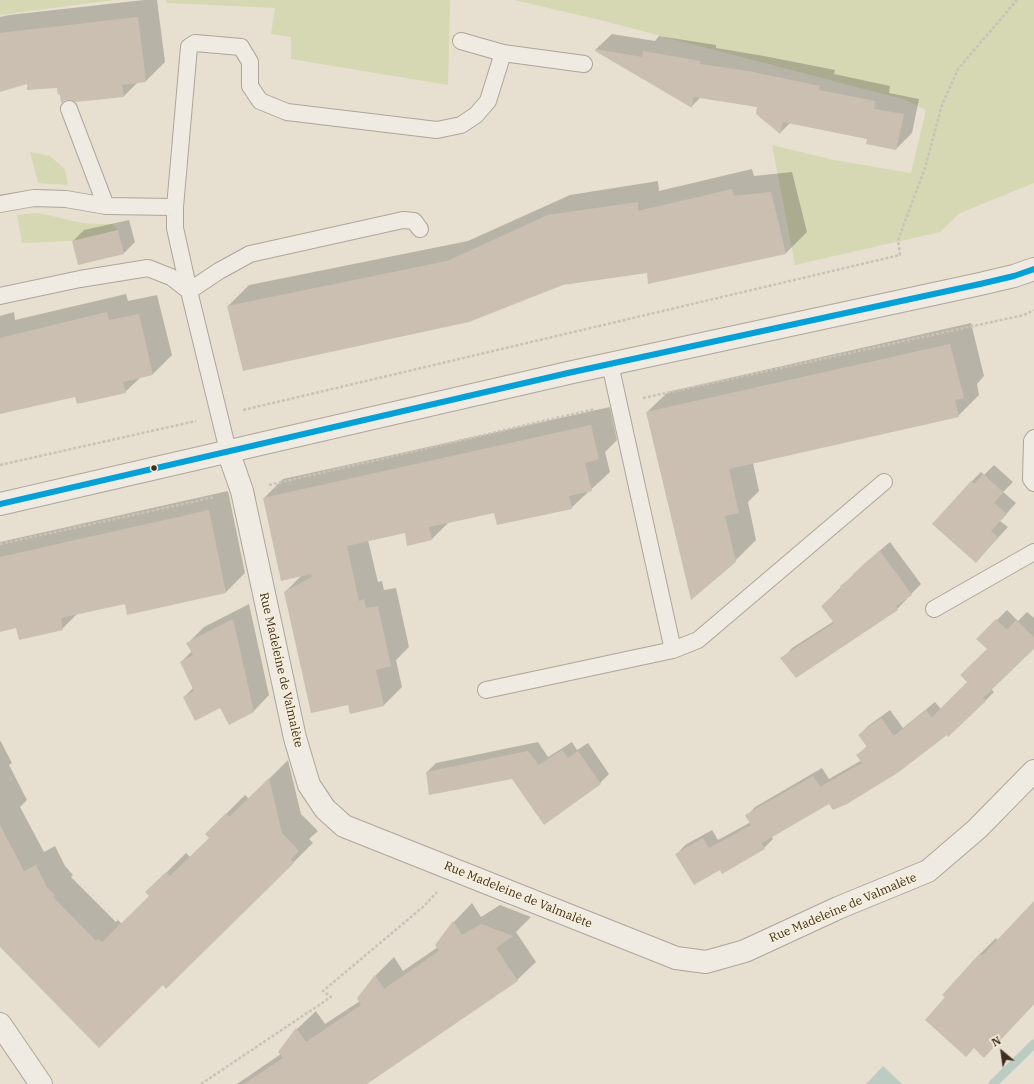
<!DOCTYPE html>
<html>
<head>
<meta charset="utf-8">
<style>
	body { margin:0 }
	#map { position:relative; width:1034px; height:1084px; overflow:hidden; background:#e7e0d1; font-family:"IBM Plex Serif",serif }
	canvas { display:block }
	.north { position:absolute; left:982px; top:1032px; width:40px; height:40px; -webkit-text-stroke:3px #f7eed8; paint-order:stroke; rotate:331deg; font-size:11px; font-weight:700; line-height:16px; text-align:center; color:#3d2e20 }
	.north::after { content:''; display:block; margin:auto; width:14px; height:18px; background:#3d2e20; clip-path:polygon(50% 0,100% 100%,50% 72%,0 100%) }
</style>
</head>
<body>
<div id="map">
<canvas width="1034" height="1084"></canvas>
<div class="north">N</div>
</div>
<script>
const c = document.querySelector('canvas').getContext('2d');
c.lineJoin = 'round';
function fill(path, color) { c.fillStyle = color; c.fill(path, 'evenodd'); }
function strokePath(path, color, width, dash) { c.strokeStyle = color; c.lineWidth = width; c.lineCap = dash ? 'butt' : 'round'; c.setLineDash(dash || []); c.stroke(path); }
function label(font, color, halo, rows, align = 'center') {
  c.font = font + ' "IBM Plex Serif",serif'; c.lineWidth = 3; c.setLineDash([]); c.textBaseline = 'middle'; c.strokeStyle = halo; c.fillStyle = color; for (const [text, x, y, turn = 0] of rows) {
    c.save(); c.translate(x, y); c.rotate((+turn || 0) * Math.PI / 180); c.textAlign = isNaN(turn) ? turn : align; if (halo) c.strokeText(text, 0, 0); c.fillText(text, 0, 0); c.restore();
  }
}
const green = new Path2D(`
	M0,0H114L0,15Z
	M166,0H450L448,85L291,59V37L271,34L275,8L167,3Z
	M514,0H1034V183L960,213L940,232L795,265L772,145L834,160L911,173L926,110L906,100L600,20Z
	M30,152L50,156L65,169L68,185L38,183Z
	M34,213C49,214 63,219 77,222C89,224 101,224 112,224L118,230L72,241L22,243L17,215Z`);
const water = new Path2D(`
	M883,1066L902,1084H866Z`);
const shadow = new Path2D(`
	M144,0H157L165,62L146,81L138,82L124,96L61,92L57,87L28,83L0,91V17L9,15Z
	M612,34L655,41L659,36L716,45V48L764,56L835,70L834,74L890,86L889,93L919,99L912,133L896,149L868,139L790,123L780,133L757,113L758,107L701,97L691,107L596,49Z
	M752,169L754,176L792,172L807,232L786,253L649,283L648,271L228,306L249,285L468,241L570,195L658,181L659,191Z
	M129,220L135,242L124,253L73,241L84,230Z
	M126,294L128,301L157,295L172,355L153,374L141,377L125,392L76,396L0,413V316L14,312L15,320Z
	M971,323L984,376L977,384L979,395L958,416L753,463L759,491L748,502L756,540L735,561L647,412L668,392Z
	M610,407L617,440L605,452L610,472L571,508L495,512L449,522L432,539L405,532L368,540L378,582L382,581L384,590L396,588L409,647L396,660L402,687L384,705L349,704L285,592L302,575L264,498L283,479Z
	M994,465L1013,482L1003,492L1016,503L1000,521L1008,527L976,562L971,482L981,472L984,475Z
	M228,491L245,573L226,592L128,614L126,603L78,613L62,629L17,627L0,631V542Z
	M890,542L921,584L907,598V599L897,609L782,659L792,648L834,621L822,606L864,564Z
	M249,604L269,695L253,712L184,697L194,687L181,662L192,651L188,643L204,627Z
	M1007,610L1018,621L1027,612L1034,618V648L991,689L994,692L985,701L947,733L771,836L773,839L764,848L720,869L677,854L685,845L712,830L718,840L751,822L747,816L755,807L822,768L829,779L862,760L858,755L867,746L859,735L868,726L890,710L903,728L935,702L941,709L969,682L988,649L978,639Z
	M0,740L12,763L9,765L27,800L20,807L44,852L55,846L65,866L73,875L71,877L116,922L118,920L122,924L150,896L166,873L186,853L190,857L210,838L225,815L245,795L249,799L288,760L301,814L318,831L309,839L313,843L244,911L163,983L0,946Z
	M538,742L548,757L572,742L577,750L588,743L609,774L600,783L544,823L512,778L427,772L436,763Z
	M1034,902V1004L984,1057L947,997L980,954L996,938L998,941Z
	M472,903L481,917L500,905L531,917L516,932L536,962L517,980L365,1084H237L281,1054L280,1052L297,1029L316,1011L325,1024L360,1001L358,998L376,975L394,957L403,971L438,947L436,945L454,922Z`);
const stream = new Path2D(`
	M993,1084L1034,1044`);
const building = new Path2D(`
	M138,17L146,82L122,85L124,97L75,102L70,100H65L61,103L60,94L58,95L57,88L27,90V84L0,92V33Z
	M595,49L642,57L643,51L700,61V64L748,71L820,86L819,90L875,101L874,109L904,114L896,150L866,144L867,139L783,122L780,134L756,114L757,107L693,97L692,108L595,51Z
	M732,189L734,196L771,192L786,254L648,284L647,273L563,285L469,322L243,371L227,306L447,261L548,215L638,202V211Z
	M118,230L124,254L78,265L72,241Z
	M107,312L109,320L139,314L153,375L123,382L126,393L77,404L75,397L0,414V338Z
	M950,344L964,398L955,400L959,417L729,469L739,513L725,516L736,562L691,600L646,412Z
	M591,425L599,459L585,463L592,491L569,496L572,509L497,525L494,513L462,520L429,527L432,540L407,546L405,533L347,546L359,601L364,599L366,608L378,606L391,666L376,670L384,706L350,714L348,705L311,713L284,592L312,577L311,574L281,581L263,498Z
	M983,474L1003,492L994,503L1007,514L991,531L998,537L976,563L932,524L971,481L974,484Z
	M209,510L226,593L127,615L125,604L61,618L63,630L19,640L16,628L0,632V557Z
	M880,551L912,595L896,606L898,610L796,678L780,658L834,623L821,606L841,589L840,586L853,576V574Z
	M233,619L254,712L229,725L220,708L195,721L183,697L194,691L180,662L193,655L186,643Z
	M996,619L1007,630L1016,620L1034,637V649L983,698L960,675L987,649L976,639Z
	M967,682L986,701L948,737L947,735L899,772L847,804L833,810L829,804L762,843L757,835L765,849L722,874L720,870L694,885L675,854L703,838L709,848L751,825L745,815L813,776L820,787L862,763L856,755L867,747L858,735L881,718L894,736L926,710L932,717Z
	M562,750L568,758L578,751L601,784L544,825L512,779L429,795L426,772L528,751L539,765Z
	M269,778L282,833L299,851L291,859L294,863L166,989L163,985L99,1048L0,947V825L24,871L36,865L46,886L55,895L53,897L96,941L98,939L102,942L149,896L145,892L166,872L170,876L209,838L205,834L226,813L229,817Z
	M1034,901V1004L984,1058L974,1048L966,1057L925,1020L945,997L942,995L980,953L982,956Z
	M453,921L462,935L481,924L513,936L496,948L518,981L367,1084H244L283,1058L278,1052L296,1028L306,1042L361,1005L357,998L375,975L384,989L439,951L435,945Z`);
const path = new Path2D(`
	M643,398L1024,315L1034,310
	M243,410L900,255L898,240L925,168L942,105L958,69L1017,0
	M0,465L196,421
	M269,485L595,409
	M0,544L215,497
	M201,1084L331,997L323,991L424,906L437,892`);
const lane = new Path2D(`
	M461,41L503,53L584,64
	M69,109L106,206L175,207
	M0,204L34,198L66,199L106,206
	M420,229L414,221L403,220L250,254L219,271L189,291L175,228V207L189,47L195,43L241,47L250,62V86L260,101L287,112L437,130L461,125L476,115L488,101L503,53
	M0,296L80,279L148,268L171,277L189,291L228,451
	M610,364L673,650
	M1034,438L1032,441L1031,479L1034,483
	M934,609L1034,552
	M486,690L673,650L698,640L884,482`);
const street = new Path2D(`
	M228,451L242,491L295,738L309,785L325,809L344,826L676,958L706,962L745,951L838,908L928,871L977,829L1034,771
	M0,504L568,373L980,284L1014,276L1034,269
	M0,1024L41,1084`);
const bus1 = new Path2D(`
	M0,504L568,373L980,284L1014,276L1034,269`);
const markers = [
	[154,468,3.5,"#3d2e20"]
];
const streetNames = [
	["Rue Madeleine de Valmalète",281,670,77],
	["Rue Madeleine de Valmalète",518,895,22],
	["Rue Madeleine de Valmalète",843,908,-23]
];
fill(green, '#d6d7b3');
fill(water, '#bcccc2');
fill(shadow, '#0003');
strokePath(stream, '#bcccc2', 9);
fill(building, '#cbbfb2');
strokePath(lane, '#ada599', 18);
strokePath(street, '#ada599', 24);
strokePath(path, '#c8c2b9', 2.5, [3, 2]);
strokePath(lane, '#efebe3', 16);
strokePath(street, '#efebe3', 22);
strokePath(bus1, '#06a0d9', 6);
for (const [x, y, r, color] of markers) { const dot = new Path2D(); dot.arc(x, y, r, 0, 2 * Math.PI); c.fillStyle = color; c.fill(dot); strokePath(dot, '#f7eed8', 1.5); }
label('12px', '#3d2e20', '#f7eed8', streetNames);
</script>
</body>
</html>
